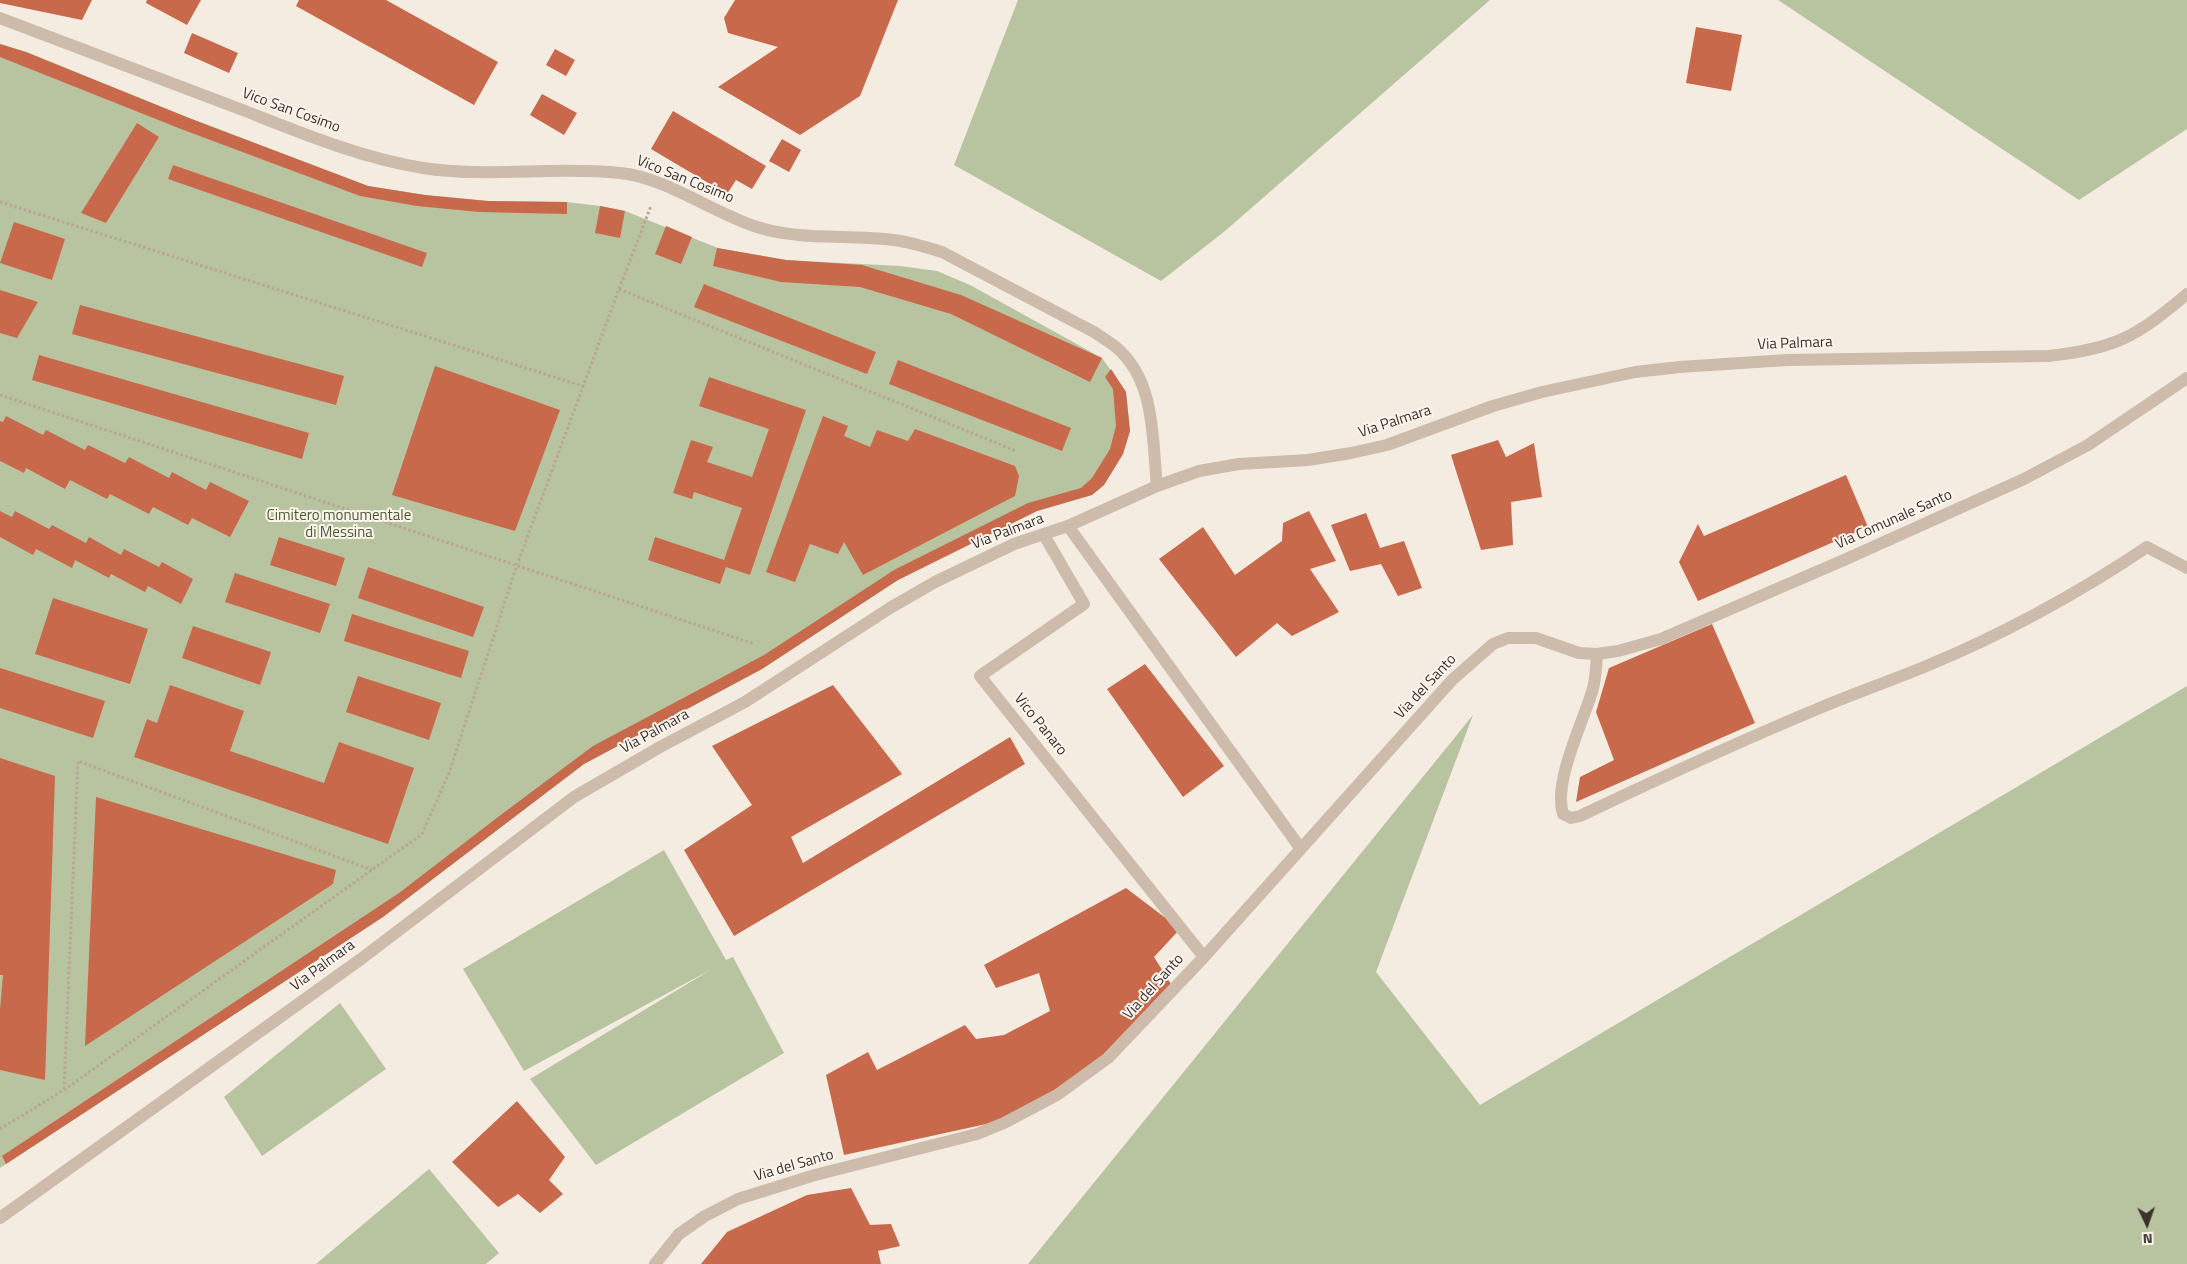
<!DOCTYPE html>
<html>
<head>
<meta charset="utf-8">
<style>
	body { margin:0 }
	#map { position:relative; width:2187px; height:1264px; overflow:hidden; background:#f4ebe1; font-family:"Titillium Web",sans-serif }
	canvas { display:block }
	.north { position:absolute; left:2122px; top:1199px; width:50px; height:50px; -webkit-text-stroke:4px #fbf5ee; paint-order:stroke; rotate:177deg; font-size:14px; font-weight:700; line-height:20px; text-align:center; color:#3b302b }
	.north::after { content:''; display:block; margin:auto; width:18px; height:22px; background:#3b302b; clip-path:polygon(50% 0,100% 100%,50% 72%,0 100%) }
</style>
</head>
<body>
<div id="map">
<canvas width="2187" height="1264"></canvas>
<div class="north">N</div>
</div>
<script>
const c = document.querySelector('canvas').getContext('2d');
c.lineJoin = 'round';
function fill(path, color) { c.fillStyle = color; c.fill(path, 'evenodd'); }
function strokePath(path, color, width, dash) { c.strokeStyle = color; c.lineWidth = width; c.lineCap = dash ? 'butt' : 'round'; c.setLineDash(dash || []); c.stroke(path); }
function label(font, color, halo, rows, align = 'center') {
  c.font = font + ' "Titillium Web",sans-serif'; c.lineWidth = 4; c.setLineDash([]); c.textBaseline = 'middle'; c.strokeStyle = halo; c.fillStyle = color; for (const [text, x, y, turn = 0] of rows) {
    c.save(); c.translate(x, y); c.rotate((+turn || 0) * Math.PI / 180); c.textAlign = isNaN(turn) ? turn : align; if (halo) c.strokeText(text, 0, 0); c.fillText(text, 0, 0); c.restore();
  }
}
const green = new Path2D(`
	M1018,0H1490L1225,231L1161,281L954,165Z
	M1778,0H2187V129L2079,200Z
	M0,44L26,52L189,118L368,186L425,195L488,201L567,202L600,206L625,211L718,248L786,260L900,266L937,271L970,285L1102,358L1126,392L1130,431L1123,454L1104,485L1092,495L1037,511L898,580L762,669L584,764L383,917L0,1168Z
	M2187,686V1264H1028L1473,715L1376,972L1480,1105Z
	M664,850L726,960L733,957L784,1053L596,1165L530,1079L712,969L524,1071L463,969Z
	M340,1003L386,1069L262,1156L224,1097Z
	M429,1169L499,1253L486,1264H316Z`);
const building = new Path2D(`
	M0,0H92L82,20L0,3Z
	M147,0H201L187,25L146,3Z
	M299,0H386L498,62L474,105L296,6Z
	M735,0H898L860,96L800,135L718,87L778,47L728,33L724,18Z
	M1696,27L1742,35L1731,91L1686,83Z
	M192,33L238,53L229,73L184,53Z
	M0,44L26,52L189,118L368,186L425,195L488,201L567,202V214L479,212L417,206L360,196L181,129L0,57Z
	M555,49L575,60L566,76L546,65Z
	M542,94L577,113L564,135L530,115Z
	M673,111L766,166L752,189L736,180L727,194L651,149Z
	M137,123L159,137L106,223L81,213Z
	M782,139L801,150L789,172L769,161Z
	M173,165L427,253L422,267L168,179Z
	M600,206L625,211L620,238L595,233Z
	M14,222L65,239L52,280L0,263Z
	M666,226L692,237L681,264L655,254Z
	M717,248L786,260L862,265L961,295L1102,358L1090,382L951,314L860,287L781,282L713,266Z
	M704,284L876,352L867,374L694,307Z
	M0,290L38,302L17,338L0,333Z
	M80,305L344,376L336,405L72,334Z
	M39,355L309,433L302,459L32,380Z
	M898,360L1071,428L1062,451L889,384Z
	M435,366L560,410L515,531L392,495Z
	M1111,369L1126,392L1130,431L1123,454L1104,485L1092,495L1037,511L898,580L762,669L584,764L383,917L6,1164L2,1156L399,893L502,814L593,746L764,655L894,570L1028,503L1081,488L1092,478L1110,449L1116,426L1113,389L1105,377Z
	M709,377L806,410L750,575L726,567L720,584L648,560L655,537L724,560L742,508L694,492L692,499L673,493L691,440L713,447L707,462L752,477L769,429L699,406Z
	M6,416L43,435L46,430L85,450L88,445L125,463L129,457L169,478L172,472L206,490L210,482L249,501L230,537L192,518L188,525L153,507L149,514L110,494L107,499L70,480L65,489L26,468L24,473L0,461V421L3,422Z
	M823,416L848,426L844,436L870,447L877,430L908,441L915,429L1015,466L1019,476L1015,496L863,575L844,542L838,554L810,544L795,582L766,572Z
	M1498,440L1506,457L1534,443L1542,497L1511,502L1513,545L1481,550L1451,455Z
	M1846,475L1868,527L1698,601L1679,562L1698,524L1704,536Z
	M0,511L12,517L15,511L49,529L52,525L86,543L89,537L121,555L124,549L159,567L162,562L193,579L181,604L148,586L145,592L111,574L109,578L75,560L72,568L36,549L33,555L0,537Z
	M1309,511L1336,561L1310,569L1339,612L1292,636L1277,623L1236,657L1159,559L1203,527L1235,575L1282,541L1283,523Z
	M1366,513L1380,548L1404,541L1422,588L1398,596L1381,564L1350,571L1331,525Z
	M279,537L345,558L336,586L270,565Z
	M368,567L484,607L473,637L358,598Z
	M235,573L330,604L320,633L225,602Z
	M53,598L148,629L130,684L35,654Z
	M352,614L469,651L461,678L344,641Z
	M1712,624L1755,723L1576,802L1580,777L1614,760L1596,712L1609,668Z
	M193,626L271,652L260,685L182,658Z
	M1145,664L1224,766L1183,797L1107,689Z
	M0,668L105,701L93,738L0,708Z
	M358,676L441,703L429,740L346,712Z
	M170,685L244,711L230,751L324,783L339,742L414,768L388,844L134,757L147,719L157,723Z
	M833,685L902,774L791,837L803,863L1010,737L1025,764L734,936L684,850L752,805L712,746Z
	M0,758L55,776L45,1080L0,1070V1010L3,975H0Z
	M96,797L336,870L333,884L85,1046Z
	M1126,888L1180,929L1154,957L1174,989L1125,1042L1014,1118L844,1155L826,1075L868,1052L877,1070L965,1025L976,1039L1004,1035L1050,1011L1039,973L996,988L984,965Z
	M517,1101L565,1157L549,1180L563,1194L540,1213L518,1194L498,1207L452,1162Z
	M851,1188L870,1225L891,1224L900,1246L878,1251L881,1264H701L727,1232L807,1195Z`);
const path = new Path2D(`
	M0,202L583,386
	M619,289L1016,451
	M0,395L755,644
	M64,1089L78,761L372,870
	M0,1129L64,1090L422,834L449,773L517,565L619,289L651,206`);
const minor = new Path2D(`
	M0,18C80,49 160,79 240,109C299,132 360,158 423,168C488,178 554,166 620,173C665,177 713,213 757,227C801,241 848,234 894,240C910,242 926,247 942,252L1094,332C1101,337 1110,342 1117,348C1156,382 1152,439 1157,486
	M1068,526L1301,849
	M1044,535L1084,604L980,676L1204,957
	M1597,654C1596,667 1596,680 1592,692C1582,724 1553,783 1563,814L1571,818L1580,816C1660,778 1740,741 1822,707C1855,693 1890,681 1924,667C2002,635 2077,594 2147,547L2187,568
	M0,1218L361,959L574,797L660,747L745,702L890,608L935,582L1014,544L1068,526L1157,486L1199,471L1239,464L1308,460L1351,453L1387,445L1493,406L1542,392L1635,372L1680,367L1787,360L2048,356C2115,349 2136,337 2187,294
	M655,1264L679,1234L705,1216L738,1199L815,1175L977,1134L1004,1123L1057,1095L1108,1058L1204,957L1452,680L1493,644L1508,638H1536L1579,653L1597,654L1618,651L1661,639L1844,560L2024,479L2088,445L2187,378`);
const streetNames = [
	["Vico San Cosimo",291,111,20],
	["Vico San Cosimo",685,180,22],
	["Via Palmara",1795,344,-2],
	["Via Palmara",1395,422,-18],
	["Via Comunale Santo",1894,520,-24],
	["Via Palmara",1008,532,-21],
	["Via del Santo",1426,687,-47],
	["Vico Panaro",1040,725,51],
	["Via Palmara",655,732,-29],
	["Via Palmara",323,966,-36],
	["Via del Santo",1154,987,-48],
	["Via del Santo",794,1166,-16]
];
const parkNames = [
	["Cimitero monumentale",339,516],
	["di Messina",339,533]
];
fill(green, '#b8c4a0');
fill(building, '#c8694b');
strokePath(path, '#b9a596', 3, [2.5, 2.5]);
strokePath(minor, '#cdbbac', 12);
label('15px', '#3b302b', '#fbf5ee', streetNames);
label('15px', '#4a5a2e', '#fbf5ee', parkNames);
</script>
</body>
</html>
